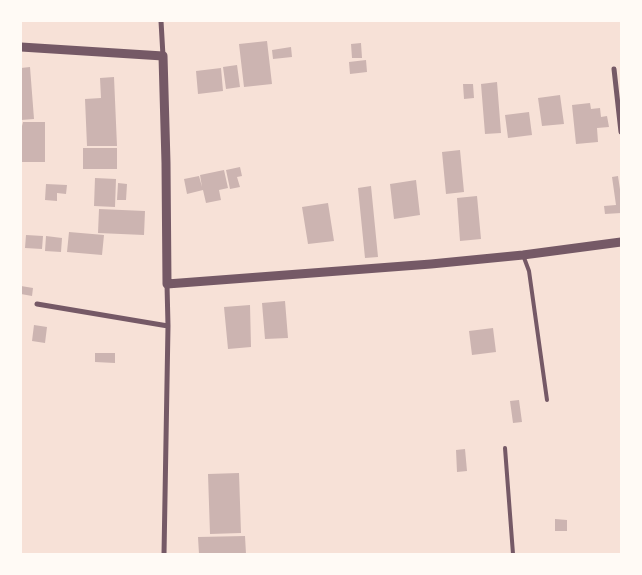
<!DOCTYPE html>
<html>
<head>
<meta charset="utf-8">
<style>
	body { margin:0 }
	#map { position:relative; width:642px; height:575px; overflow:hidden; background:#f7e1d7; font-family:Raleway,sans-serif }
	canvas { display:block }
	.frame { position:absolute; inset:0; border:22px solid #fffaf5; pointer-events:none }
</style>
</head>
<body>
<div id="map">
<canvas width="642" height="575"></canvas>
<div class="frame"></div>
</div>
<script>
const c = document.querySelector('canvas').getContext('2d');
c.lineJoin = 'round';
function fill(path, color) { c.fillStyle = color; c.fill(path, 'evenodd'); }
function strokePath(path, color, width, dash) { c.strokeStyle = color; c.lineWidth = width; c.lineCap = dash ? 'butt' : 'round'; c.setLineDash(dash || []); c.stroke(path); }
const building = new Path2D(`
	M267,41L272,84L244,87L239,44Z
	M361,43L362,58H352L351,44Z
	M291,47L292,57L273,59L272,50Z
	M366,60L367,72L350,74L349,62Z
	M237,65L240,87L226,89L223,67Z
	M30,67L34,119L21,120V68Z
	M221,68L223,91L198,94L196,71Z
	M114,77L117,146H87L85,99L101,98L100,78Z
	M497,82L501,133L485,134L481,84Z
	M463,84H473L474,98L464,99Z
	M560,95L564,124L542,126L538,98Z
	M590,103L591,109L600,108L601,117L607,116L609,127L597,128L598,142L576,144L572,105Z
	M529,112L532,135L508,138L505,115Z
	M23,122H45V162H21V126H22Z
	M83,148H117V169H83Z
	M460,150L464,192L446,194L442,152Z
	M240,167L242,176L237,177L240,187L230,189L226,170Z
	M224,170L228,188L219,190L221,200L206,203L203,190L187,194L184,179L199,176L202,187L200,175Z
	M618,176L621,196V213L605,214L604,206L616,205L612,177Z
	M95,178L116,179L115,207L94,206Z
	M416,180L420,215L394,219L390,184Z
	M118,183L127,184L126,200H117Z
	M46,184L67,185L66,194L57,193V201L45,200Z
	M371,186L378,257L365,258L358,188Z
	M477,196L481,239L460,241L457,198Z
	M328,203L334,241L308,244L302,207Z
	M99,209L145,211L144,235L98,233Z
	M69,232L104,235L102,255L67,252Z
	M26,235L43,236L42,249L25,248Z
	M46,236L62,238L61,252L45,251Z
	M21,286L33,288L32,296L21,294Z
	M285,301L288,338L265,339L262,303Z
	M250,305L251,347L228,349L224,307Z
	M34,325L47,327L45,343L32,341Z
	M493,328L496,352L472,355L469,331Z
	M95,353H115V363L95,362Z
	M519,400L522,422L513,423L510,401Z
	M465,449L467,471L457,472L456,450Z
	M239,473L241,533L210,534L208,474Z
	M555,519L567,520V531H555Z
	M245,536L246,554H199L198,537Z`);
const service = new Path2D(`
	M523,255L529,271L547,400
	M505,448L513,554`);
const minor = new Path2D(`
	M161,21L163,56
	M614,69L621,132
	M37,304L168,326
	M164,554L168,326L167,284`);
const tertiary = new Path2D(`
	M21,47L163,56L166,163L167,284L431,264L523,255L621,242`);
fill(building, '#ccb4b1');
strokePath(service, '#755966', 4);
strokePath(minor, '#755966', 5);
strokePath(tertiary, '#755966', 9);
</script>
</body>
</html>
